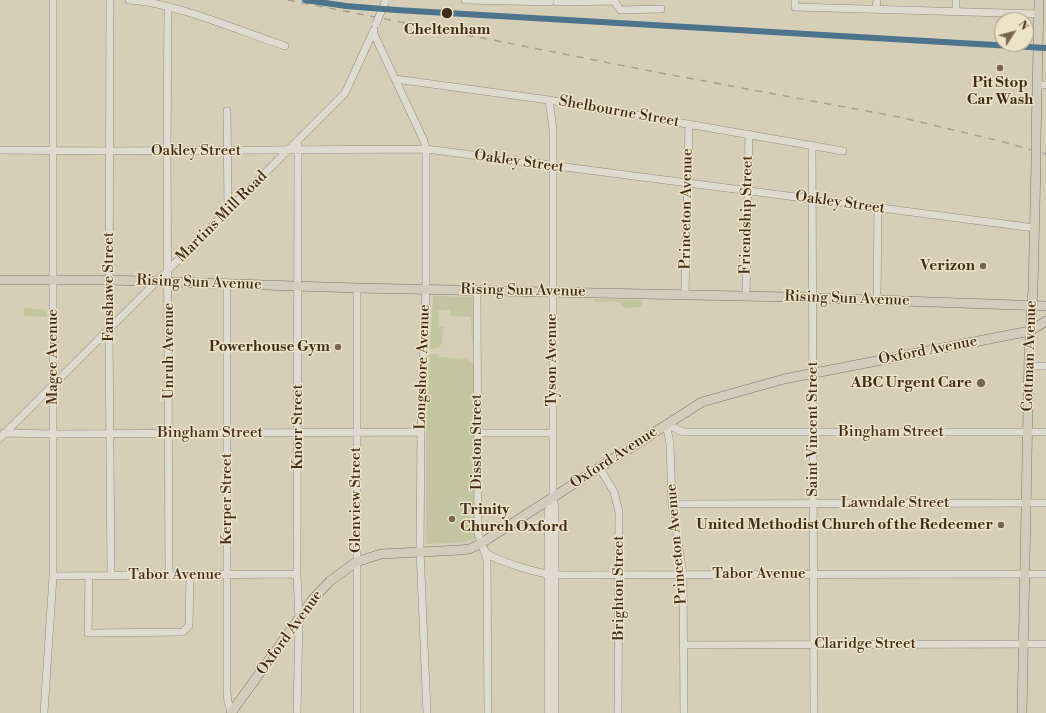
<!DOCTYPE html>
<html>
<head>
<meta charset="utf-8">
<style>
	body { margin:0 }
	#map { position:relative; width:1046px; height:713px; overflow:hidden; background:#d7ceb7; font-family:"Libre Bodoni",serif }
	canvas { display:block }
	.north { position:absolute; left:994px; top:12px; width:40px; height:40px; box-sizing:border-box; background:#ede3c8; border:1px solid #a89a82; border-radius:50%; rotate:54deg; font-size:11px; font-weight:700; line-height:16px; text-align:center; color:#412c1a }
	.north::after { content:''; display:block; margin:auto; width:14px; height:18px; background:#766551; clip-path:polygon(50% 0,100% 100%,50% 72%,0 100%) }
</style>
</head>
<body>
<div id="map">
<canvas width="1046" height="713"></canvas>
<div class="north">N</div>
</div>
<script>
const c = document.querySelector('canvas').getContext('2d');
c.lineJoin = 'round';
function fill(path, color) { c.fillStyle = color; c.fill(path, 'evenodd'); }
function strokePath(path, color, width, dash) { c.strokeStyle = color; c.lineWidth = width; c.lineCap = dash ? 'butt' : 'round'; c.setLineDash(dash || []); c.stroke(path); }
function label(font, color, halo, rows, align = 'center') {
  c.font = font + ' "Libre Bodoni",serif'; c.lineWidth = 3; c.setLineDash([]); c.textBaseline = 'middle'; c.strokeStyle = halo; c.fillStyle = color; for (const [text, x, y, turn = 0] of rows) {
    c.save(); c.translate(x, y); c.rotate((+turn || 0) * Math.PI / 180); c.textAlign = isNaN(turn) ? turn : align; if (halo) c.strokeText(text, 0, 0); c.fillText(text, 0, 0); c.restore();
  }
}
const green = new Path2D(`
	M433,296L475,297V343L472,342L471,317L450,316V310H438L439,327H443L442,343L439,348L430,349Z
	M594,299L642,300V307L626,308L618,302H595Z
	M24,308L47,310V317L24,316Z
	M430,354H438L440,357L466,359L475,365V539L466,542L427,544L426,542V438Z`);
const minor = new Path2D(`
	M110,0L109,330L111,575
	M129,0C177,3 239,31 285,46
	M465,0L550,2
	M614,0L620,10L661,9
	M795,0V7L1039,14
	M557,2L614,1
	M168,7L167,150L169,575
	M876,9L877,0
	M956,11V0
	M373,32L424,141L426,149V289L421,432L420,551L427,713
	M395,79L549,100L843,151
	M1038,85H1046
	M549,100L553,130V499L555,508V713
	M227,111L228,211
	M812,145L814,713
	M0,150L109,151L426,149L1035,228
	M227,284V692L228,702L232,713
	M477,289L478,534L487,559L488,713
	M685,294L689,124
	M746,296L749,134
	M877,300L878,208
	M1029,366H1046
	M666,424L683,432H1046
	M666,424L670,443L672,504L683,574L684,713
	M4,433L53,434L421,432
	M477,433H552
	M0,438L345,93L374,30
	M599,467L614,492L619,512L618,713
	M672,504L1046,503
	M480,544C483,547 485,552 488,554C500,562 540,574 555,575L1046,574
	M53,576L297,574
	M89,576L88,633H92L183,632L189,625L190,576
	M683,645L1046,644
	M44,713L53,576V0
	M297,713L299,621L297,574L298,141
	M357,713V288
	M548,713V511L552,500`);
const major = new Path2D(`
	M1036,139L1039,0
	M0,280H110L357,288L789,297L1046,306
	M231,713L313,599L330,581L356,562L381,554L460,550L469,549L480,544L702,402L784,379L1030,331L1046,321
	M1022,713L1029,356L1033,289L1036,164`);
const rail = new Path2D(`
	M288,0L661,73L899,117L1004,142L1046,154`);
const minorBridge = new Path2D(`
	M376,24L385,2`);
const majorBridge = new Path2D(`
	M1036,164V139`);
const rail1 = new Path2D(`
	M305,0L346,6L396,10L1046,48`);
const markers = [
	[447,13,6,"#412c1a"],
	[1000,68,4,"#766551"],
	[983,266,4,"#766551"],
	[338,347,4,"#766551"],
	[981,383,5,"#766551"],
	[452,519,4,"#766551"],
	[1001,525,4,"#766551"]
];
const stopNames = [
	["Cheltenham",447,30]
];
const poiNames = [
	["Pit Stop",1000,83,"center"],
	["Car Wash",1000,100,"center"],
	["Verizon",975,266],
	["Powerhouse Gym",330,347],
	["ABC Urgent Care",972,383],
	["Trinity",460,510,"left"],
	["Church Oxford",460,527,"left"],
	["United Methodist Church of the Redeemer",993,525]
];
const streetNames = [
	["Shelbourne Street",619,112,10],
	["Oakley Street",196,151],
	["Oakley Street",519,162,8],
	["Oakley Street",840,203,8],
	["Princeton Avenue",687,209,-89],
	["Friendship Street",747,215,-89],
	["Martins Mill Road",222,217,-45],
	["Rising Sun Avenue",199,283,2],
	["Fanshawe Street",109,287,-90],
	["Rising Sun Avenue",523,291,1],
	["Rising Sun Avenue",847,299,2],
	["Unruh Avenue",169,351,-90],
	["Oxford Avenue",928,351,-11],
	["Cottman Avenue",1030,356,-88],
	["Magee Avenue",53,357,-90],
	["Tyson Avenue",552,360,-90],
	["Longshore Avenue",423,367,-88],
	["Knorr Street",298,427,-90],
	["Saint Vincent Street",813,429,-90],
	["Bingham Street",891,432],
	["Bingham Street",210,433],
	["Disston Street",477,442,-90],
	["Oxford Avenue",614,458,-33],
	["Kerper Street",227,499,-90],
	["Glenview Street",356,500,-90],
	["Lawndale Street",895,503],
	["Princeton Avenue",677,544,-95],
	["Tabor Avenue",759,574],
	["Tabor Avenue",175,575],
	["Brighton Street",619,588,-90],
	["Oxford Avenue",290,633,-54],
	["Claridge Street",865,644]
];
fill(green, '#c2c59f');
strokePath(minor, '#938b7c', 8);
strokePath(major, '#7d7568', 10);
strokePath(minor, '#e0dbd0', 7);
strokePath(major, '#d4ccbb', 9);
strokePath(rail, '#a59f94', 1.5, [7, 7]);
strokePath(minorBridge, '#938b7c', 8, []);
strokePath(majorBridge, '#7d7568', 10, []);
strokePath(minorBridge, '#e0dbd0', 7);
strokePath(majorBridge, '#d4ccbb', 9);
strokePath(rail1, '#4c748c', 6);
for (const [x, y, r, color] of markers) { const dot = new Path2D(); dot.arc(x, y, r, 0, 2 * Math.PI); c.fillStyle = color; c.fill(dot); strokePath(dot, '#ede3c8', 1.5); }
label('bold 15px', '#412c1a', '#ede3c8', stopNames);
label('bold 15px', '#412c1a', '#ede3c8', poiNames, 'right');
label('15px', '#412c1a', '#ede3c8', streetNames);
</script>
</body>
</html>
